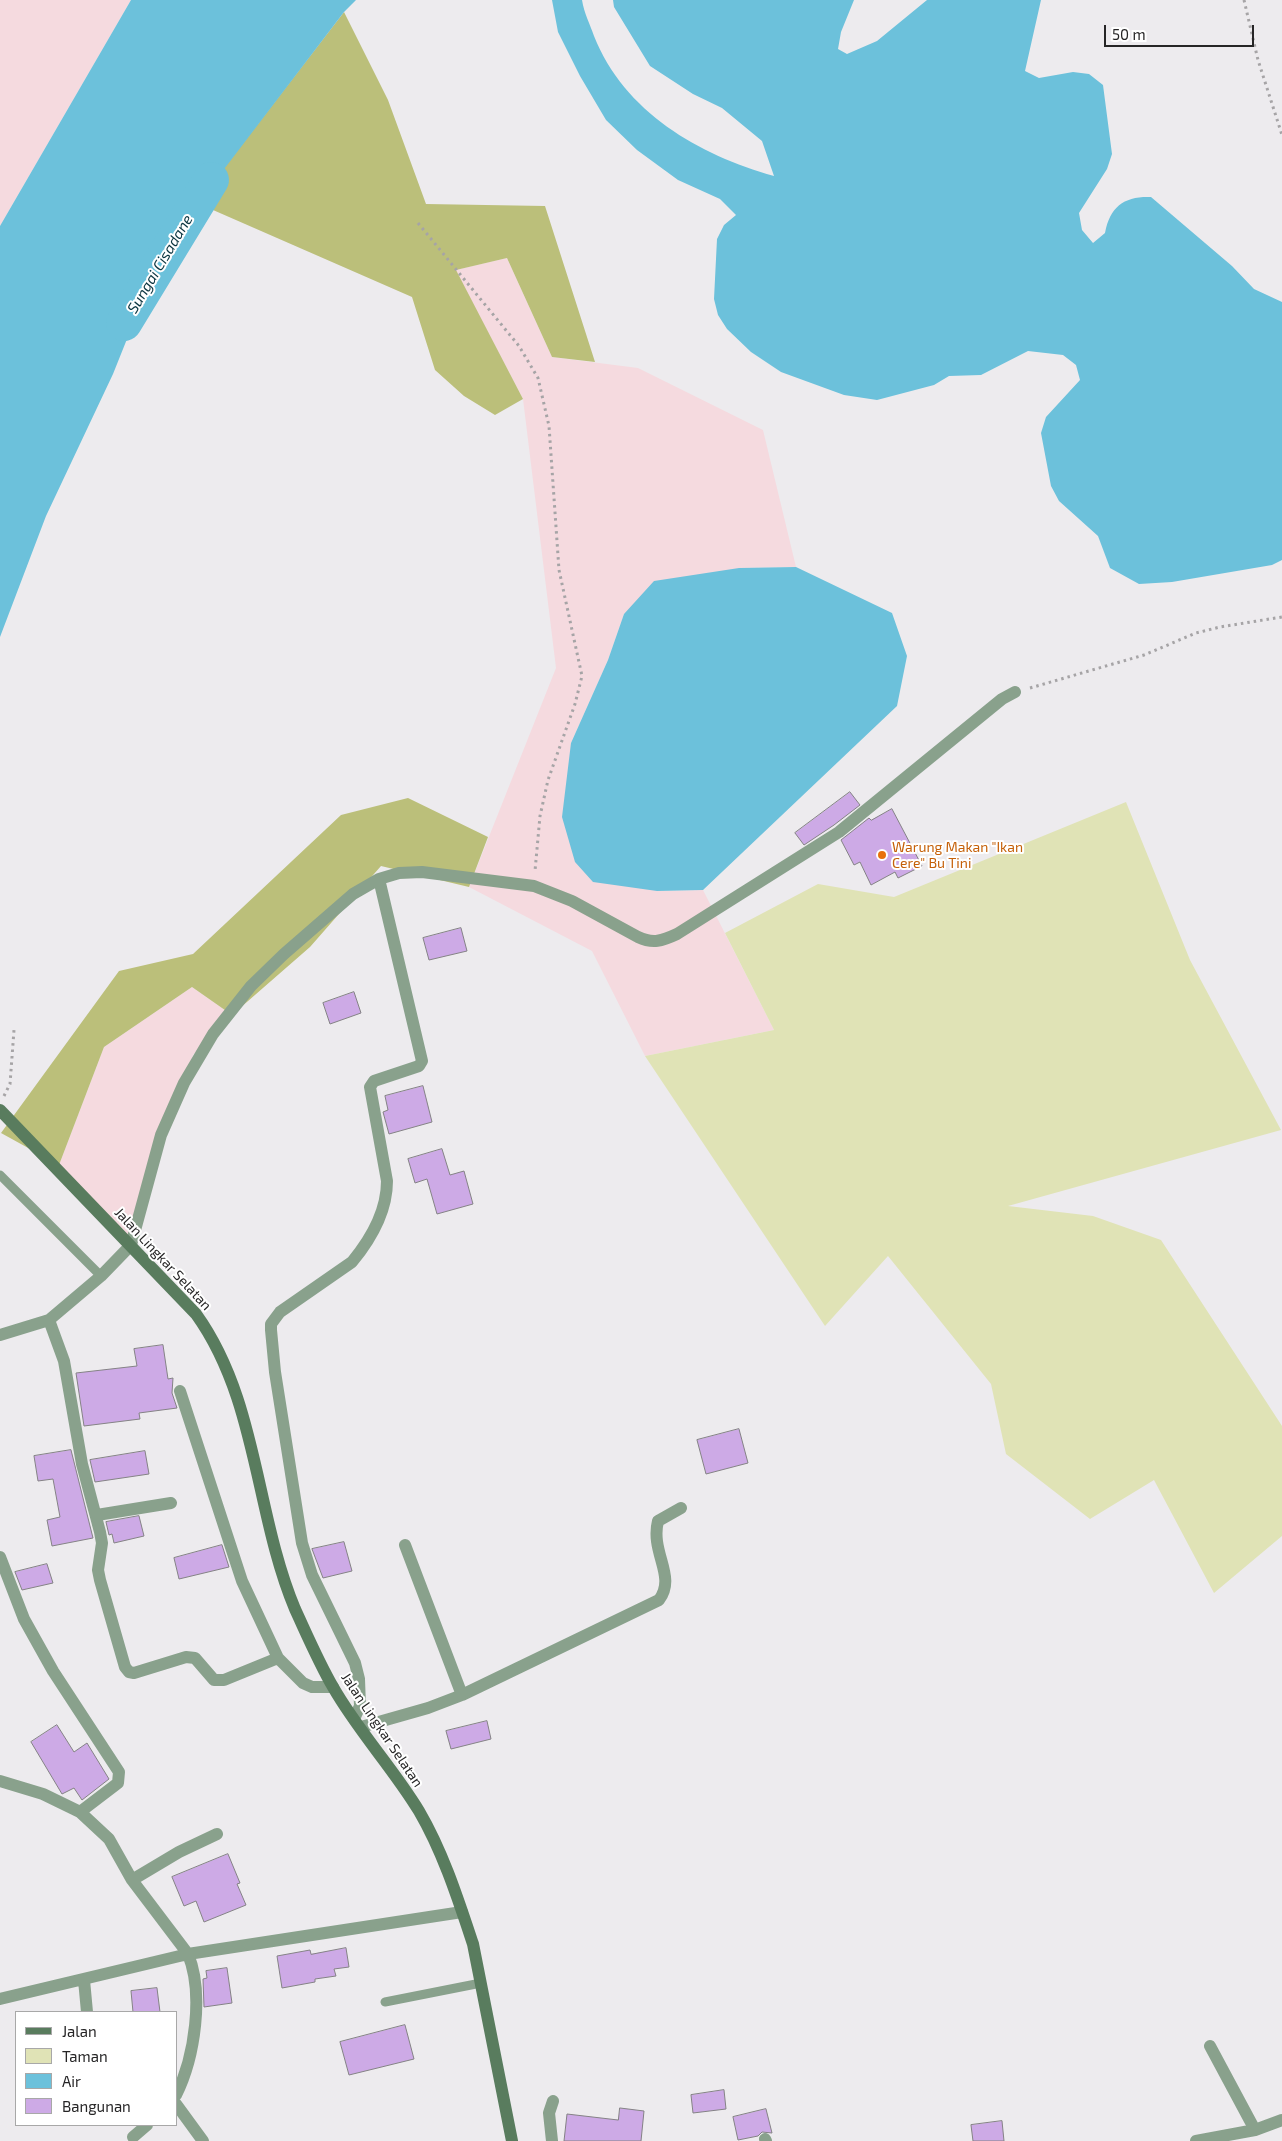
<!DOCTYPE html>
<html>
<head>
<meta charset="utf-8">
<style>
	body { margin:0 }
	#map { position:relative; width:1282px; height:2141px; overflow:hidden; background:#edebee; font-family:"Exo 2",sans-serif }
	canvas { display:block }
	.legend { position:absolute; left:15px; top:2011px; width:162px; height:115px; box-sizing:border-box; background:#fff; border:1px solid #a8a8a8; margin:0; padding:6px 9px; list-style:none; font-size:15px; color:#262526 }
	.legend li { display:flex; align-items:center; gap:10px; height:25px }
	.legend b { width:25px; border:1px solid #a8a8a8 }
	.scale { position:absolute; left:1104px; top:25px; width:150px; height:22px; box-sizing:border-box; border:2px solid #262526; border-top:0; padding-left:6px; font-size:15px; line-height:18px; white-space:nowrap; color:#262526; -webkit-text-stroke:4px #fff; paint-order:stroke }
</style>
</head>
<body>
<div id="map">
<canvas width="1282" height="2141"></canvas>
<ul class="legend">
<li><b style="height:6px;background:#597c5e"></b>Jalan</li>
<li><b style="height:14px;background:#e0e3b6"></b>Taman</li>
<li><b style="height:14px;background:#6cc1db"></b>Air</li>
<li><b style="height:14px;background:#cdaae6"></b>Bangunan</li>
</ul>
<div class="scale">50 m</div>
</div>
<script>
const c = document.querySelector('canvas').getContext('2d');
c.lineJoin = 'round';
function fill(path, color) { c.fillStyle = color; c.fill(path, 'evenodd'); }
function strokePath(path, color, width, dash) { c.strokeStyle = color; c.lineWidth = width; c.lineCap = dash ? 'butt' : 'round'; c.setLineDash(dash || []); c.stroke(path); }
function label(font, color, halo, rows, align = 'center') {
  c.font = font + ' "Exo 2",sans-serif'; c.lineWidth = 4; c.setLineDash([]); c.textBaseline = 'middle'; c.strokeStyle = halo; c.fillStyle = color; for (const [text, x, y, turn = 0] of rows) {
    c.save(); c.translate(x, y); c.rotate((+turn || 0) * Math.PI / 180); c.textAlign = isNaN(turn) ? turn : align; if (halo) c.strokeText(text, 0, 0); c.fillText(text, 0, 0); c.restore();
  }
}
const industrial = new Path2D(`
	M0,0H131L0,226Z
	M507,258L552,357L638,368L763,430L796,567L739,568L624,614L608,660L571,743L657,891L703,890L774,1030L645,1056L592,951L469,887L556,668L523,399L455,270Z
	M192,987L232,1015L193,1055L130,1245L59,1165L104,1047Z`);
const green = new Path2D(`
	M1126,802L1190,960L1281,1130L1008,1206L1093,1216L1161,1240L1282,1426V1536L1214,1593L1154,1480L1090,1519L1006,1454L991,1384L888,1256L825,1326L645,1056L774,1030L725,933L818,884L894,897Z`);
const forest = new Path2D(`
	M344,12L388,100L426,204L545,206L595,362L552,357L507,258L456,270L523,399L495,415L464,396L435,370L412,297L197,203Z
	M408,798L488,837L469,887L381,866L310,947L232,1015L192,987L104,1047L59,1165L1,1133L119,971L193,954L341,815Z`);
const water = new Path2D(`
	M131,0H356L344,12L199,202L157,264L113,374L46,516L0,637V226Z
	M552,0H582C584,13 590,24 594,36C624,112 699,155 774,176L762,141L722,108L693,94L650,66L614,7L613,0H854L841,32L838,49L847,54L877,41L927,0H1041L1025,71L1039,78L1073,72L1089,74L1103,85L1112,154L1107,169L1079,213L1082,230L1093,243L1105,233C1110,206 1125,196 1151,197L1232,266L1254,289L1282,302V560L1272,565L1172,582L1139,584L1110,568L1098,536L1059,501L1051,486L1041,433L1046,417L1080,380L1076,365L1063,355L1028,351L981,375L949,376L934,385L877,400L844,395L781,372L751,352L727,329L718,315L714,299L717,239L724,225L736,215L720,199L678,180L637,150L606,120L580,76L558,32Z
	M796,567L892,613L907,656L897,706L703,890L657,891L593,882L575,862L562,817L571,743L608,660L624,614L654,581L739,568Z`);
const river = new Path2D(`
	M124,323L211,180`);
const building = new Path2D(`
	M850,792L860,805L834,825L804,845L795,833Z
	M892,809L922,866L898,878L895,872L871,885L860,862L854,865L841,840L869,818L871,820Z
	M461,928L467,951L429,960L423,938Z
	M354,992L361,1013L330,1024L323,1003Z
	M423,1086L432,1122L389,1134L383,1112L388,1110L385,1096Z
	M442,1149L450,1175L464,1171L473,1204L437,1214L427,1179L415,1183L408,1159Z
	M163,1345L168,1379L173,1378L172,1393L177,1408L139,1413L140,1419L84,1426L76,1373L137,1366L134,1349Z
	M739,1429L748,1463L706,1474L697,1440Z
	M71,1450L93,1538L52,1546L47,1520L60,1517L53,1479L38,1481L34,1456Z
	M145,1451L149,1474L95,1482L90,1460Z
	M139,1516L144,1536L114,1543L112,1534L109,1535L106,1522Z
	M344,1542L352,1571L323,1578L312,1549Z
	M222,1545L229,1567L179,1579L174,1558Z
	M47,1564L53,1583L22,1590L15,1572Z
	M487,1721L491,1739L451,1749L446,1731Z
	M57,1725L74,1752L87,1743L109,1779L82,1800L74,1788L62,1794L31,1742Z
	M228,1854L240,1883L237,1884L246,1905L204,1922L196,1901L184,1906L172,1877Z
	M346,1948L349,1967L334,1969L336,1976L315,1979V1982L282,1988L277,1956L310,1950L311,1954Z
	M227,1968L232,2003L204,2007L203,1979L207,1978L206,1971Z
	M157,1988L160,2012H133L131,1991Z
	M405,2025L414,2059L349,2075L340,2042Z
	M724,2090L726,2109L693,2113L691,2095Z
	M620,2108L644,2111L641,2141H564L567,2114L618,2120Z
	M766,2109L772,2133L762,2132L758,2136L738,2140L733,2117Z
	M1002,2121L1004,2141H973L971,2125Z`);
const path = new Path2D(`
	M1244,0L1258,60L1282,135
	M418,223L519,346L538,378L549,426L559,570L582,676L575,704L548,780L540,816L535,871
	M1030,688L1144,655L1196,633L1220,627L1282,617
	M4,1096L10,1084L14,1030`);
const service = new Path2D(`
	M0,1175L101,1276
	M385,2002L481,1983`);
const minor = new Path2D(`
	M49,1320L64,1361L82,1464L100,1532L102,1543L98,1570L100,1580L125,1667L129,1672L134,1673L186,1657L195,1658L214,1680H224L278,1658
	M0,1335L49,1320L101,1276L131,1245L161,1135L184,1083L213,1034L251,986L284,954L353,894L379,879L399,873L422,872L534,886L572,901L638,937C653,944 662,941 677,934L839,832L1002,699L1015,692
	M180,1391L242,1581L278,1658L303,1683L312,1687H333
	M97,1515L171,1503
	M405,1545L462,1695
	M0,1557L24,1619L53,1671L119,1772L118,1783L80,1812L109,1839L132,1880L188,1954C204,1993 195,2057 176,2095
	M354,1719L360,1706L359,1679L355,1663L312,1575L302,1543L275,1372L271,1330V1324L280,1312L352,1262C371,1239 387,1211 387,1181L370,1087L374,1081L419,1066L422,1061L379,879
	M361,1727L428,1708L462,1695L659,1600C677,1576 650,1553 658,1521L681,1508
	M0,1781L43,1794L80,1812
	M132,1880L179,1852L217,1834
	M84,1980L87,2012
	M0,1999L188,1954L462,1912
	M1210,2046L1255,2130
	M176,2104L203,2141
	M133,2137L147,2125
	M765,2139L766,2141
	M552,2141L549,2113L553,2101
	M1196,2141L1255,2130L1282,2120`);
const secondary = new Path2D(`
	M0,1110L196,1314C258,1400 255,1514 295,1609C307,1635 319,1663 333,1687C358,1731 393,1768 419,1811C443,1852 458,1899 473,1944L512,2141`);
const markers = [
	[882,855,5,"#e8710a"]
];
const foodNames = [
	["Warung Makan \"Ikan",892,847],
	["Cere\" Bu Tini",892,863]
];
const streetNames = [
	["Jalan Lingkar Selatan",163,1259,47],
	["Jalan Lingkar Selatan",382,1730,56]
];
const waterNames = [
	["Sungai Cisadane",160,264,-59]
];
fill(industrial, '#f5dadf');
fill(green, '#e0e3b6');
fill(forest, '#bbbf7a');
fill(water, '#6cc1db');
strokePath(river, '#6cc1db', 36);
fill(building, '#cdaae6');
strokePath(building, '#848285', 1);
strokePath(path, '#a6a4a6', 3, [2.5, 4]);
strokePath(service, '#89a18c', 9);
strokePath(minor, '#89a18c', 12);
strokePath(secondary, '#597c5e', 12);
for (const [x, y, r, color] of markers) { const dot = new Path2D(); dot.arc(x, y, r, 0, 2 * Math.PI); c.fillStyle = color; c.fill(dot); strokePath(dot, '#fff', 2); }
label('14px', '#c56008', '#fff', foodNames, 'left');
label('14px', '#262526', '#fff', streetNames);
label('italic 15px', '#0b3540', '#fff', waterNames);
</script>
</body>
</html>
